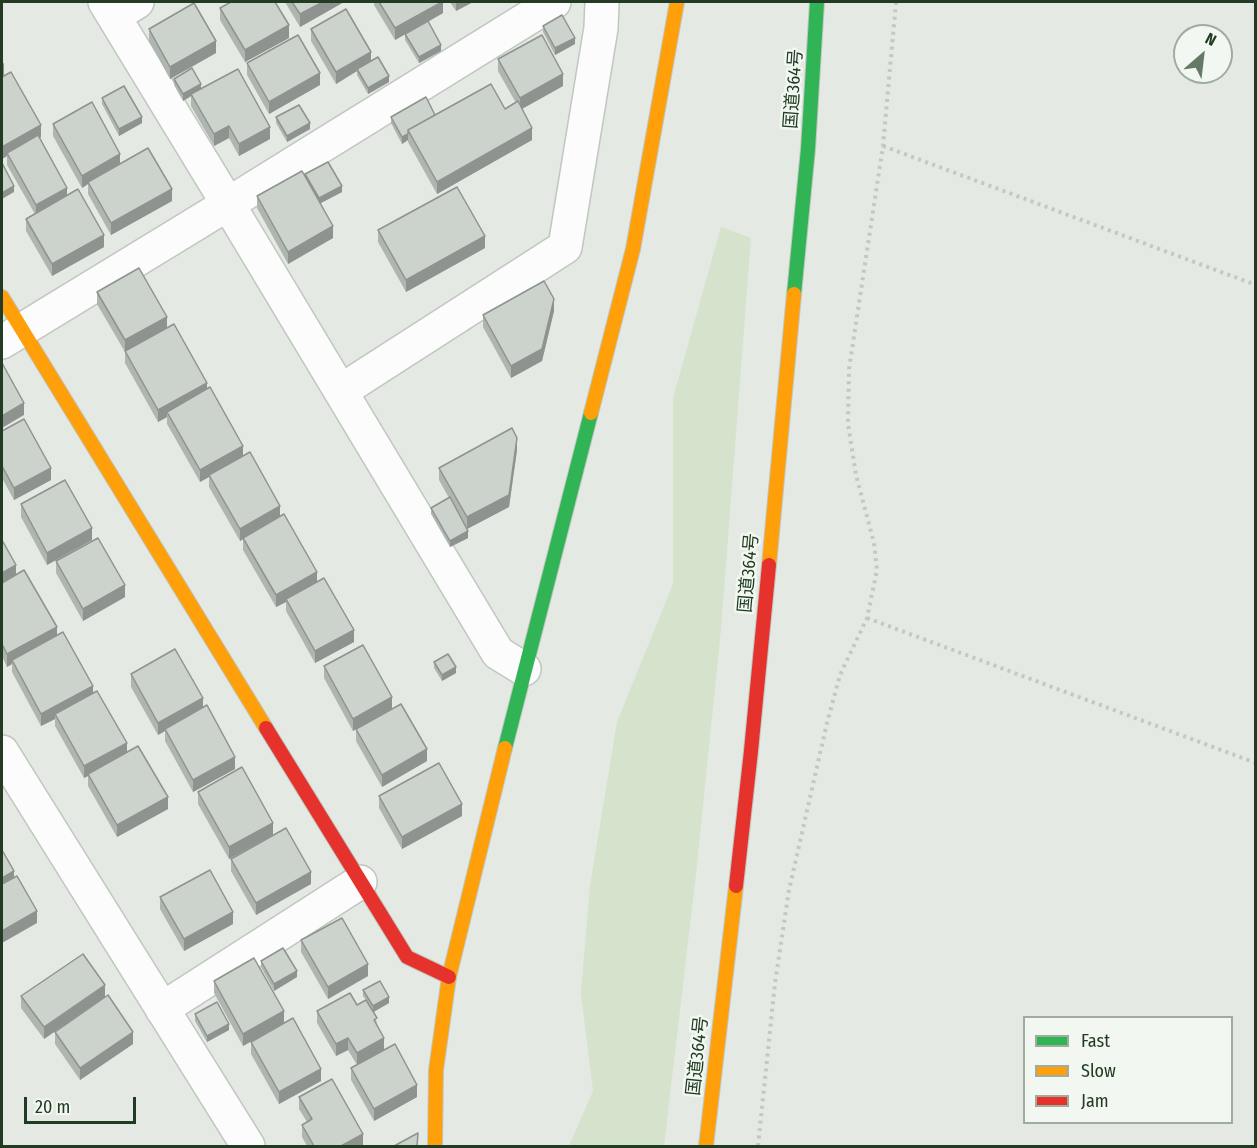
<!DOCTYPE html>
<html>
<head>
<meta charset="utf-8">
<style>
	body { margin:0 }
	#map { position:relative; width:1257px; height:1148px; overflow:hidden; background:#e4e9e3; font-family:"Fira Sans Condensed",sans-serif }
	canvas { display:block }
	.frame { position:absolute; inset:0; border:3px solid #213c22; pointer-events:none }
	.legend { position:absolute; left:1023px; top:1016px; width:210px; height:108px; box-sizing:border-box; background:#f2f8f1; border:2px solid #9ead9e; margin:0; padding:8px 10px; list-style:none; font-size:18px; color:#213c22 }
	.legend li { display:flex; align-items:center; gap:12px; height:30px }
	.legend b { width:30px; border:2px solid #9ead9e }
	.north { position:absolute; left:1173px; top:24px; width:60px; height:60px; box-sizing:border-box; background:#f2f8f1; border:2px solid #9ead9e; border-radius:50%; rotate:28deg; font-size:16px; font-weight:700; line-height:24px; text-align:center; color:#213c22 }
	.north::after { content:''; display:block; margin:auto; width:21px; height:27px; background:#657966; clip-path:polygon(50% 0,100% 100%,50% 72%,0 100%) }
	.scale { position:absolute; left:24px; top:1097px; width:112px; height:27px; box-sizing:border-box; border:3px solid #213c22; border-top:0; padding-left:8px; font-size:18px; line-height:21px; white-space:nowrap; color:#213c22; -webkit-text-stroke:4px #f2f8f1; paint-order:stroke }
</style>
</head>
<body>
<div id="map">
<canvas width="1257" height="1148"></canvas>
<div class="frame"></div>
<ul class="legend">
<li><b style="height:8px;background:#30b455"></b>Fast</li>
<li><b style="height:8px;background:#ff9f0a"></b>Slow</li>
<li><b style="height:8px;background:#e5322d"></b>Jam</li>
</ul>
<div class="north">N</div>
<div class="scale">20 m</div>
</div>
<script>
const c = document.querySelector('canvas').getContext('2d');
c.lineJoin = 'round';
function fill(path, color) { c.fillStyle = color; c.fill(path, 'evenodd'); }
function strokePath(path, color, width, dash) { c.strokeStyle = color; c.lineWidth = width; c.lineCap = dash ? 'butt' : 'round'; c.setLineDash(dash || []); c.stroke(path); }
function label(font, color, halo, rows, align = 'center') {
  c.font = font + ' "Fira Sans Condensed","Noto Sans JP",sans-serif'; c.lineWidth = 5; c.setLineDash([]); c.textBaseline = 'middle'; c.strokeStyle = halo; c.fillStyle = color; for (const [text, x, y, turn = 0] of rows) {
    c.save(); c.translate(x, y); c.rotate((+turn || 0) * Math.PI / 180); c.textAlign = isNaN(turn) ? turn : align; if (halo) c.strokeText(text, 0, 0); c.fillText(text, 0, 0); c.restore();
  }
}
const green = new Path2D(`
	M721,227L751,238L721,629L696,874L664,1146H569L593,1091L581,993L590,886L617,722L673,584V398Z`);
const path = new Path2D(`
	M883,146L1256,285
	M867,618L1256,763
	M758,1146L775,983L789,890L827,723L840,675L867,618L877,570L874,543L856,475L848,424L849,369L883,146L896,2`);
const street = new Path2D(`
	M105,2L228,204L498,653L524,669
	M114,16L137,2
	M2,342L228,204L554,2
	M341,391L565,247L601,28L602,2
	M2,752L248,1146
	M162,1009L360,882`);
const fast = new Path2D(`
	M794,294L808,149L817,2
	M505,748L591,413`);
const slow = new Path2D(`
	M2,297L266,728
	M591,413L633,249L677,2
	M769,565L794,294
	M435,1146L436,1070L449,977L505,748
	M706,1146L736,886`);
const jam = new Path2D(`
	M266,728L407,957L449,977
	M736,886L751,751L769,565`);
const wall = new Path2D(`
	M285,2H344L300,27Z
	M374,2H443V13L428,22L441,51L419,63L405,40V34L395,40L374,5Z
	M450,2H473L456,11Z
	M220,8L289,38L245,62L220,20Z
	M543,26L575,44L555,55L543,32Z
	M149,29L216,53L170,79L149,41Z
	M311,29L371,61L389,82L368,94L357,75V71L336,84L311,41Z
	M498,59L563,86L522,109L532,140L437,194L408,142V140L402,144L391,123V117L435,115L505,109L516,103L498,71Z
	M247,63L320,85L269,114L247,75Z
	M2,77L41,137L40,138L67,195L104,247L52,276L26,231V219L35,214L7,165V156L2,159Z
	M174,79L201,89L270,139L239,156L229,138L214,146L191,106V96L183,101L174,85Z
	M102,98L142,123L119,136L102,104Z
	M276,117L310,129L287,142L276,123Z
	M53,124L120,164L172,201L111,235L88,194V184L82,188L53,136Z
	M305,174L342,192L321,203L333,238L288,264L257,208V196L305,176Z
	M378,230L485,248L406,292L378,242Z
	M97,292L167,328L207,389L243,456L280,517L317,582L354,642L315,663L286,611V602L276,607L243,550V538L240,541L209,487V477L200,482L167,424V417L158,422L125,363V352L97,304Z
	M554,311L542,361L511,378L483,327V315Z
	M2,431L51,480L14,500L2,478Z
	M517,450L509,507L467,529L468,538L450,547L431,514V508L449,498L439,480V468Z
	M21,504L92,540L47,565L21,517Z
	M2,540L16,575L57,636L93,694L127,752L168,809L117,837L88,786V776L84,778L55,726V719L41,726L12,672V664L7,667L2,656Z
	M56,561L125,597L83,621L56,573Z
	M434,662L456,673L442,681L434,668Z
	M324,666L392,709L427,761L382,787L356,741V729L353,731L324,678Z
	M131,674L203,708L235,769L193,792L165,741V731L158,735L131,687Z
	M198,792L273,835L229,859L198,804Z
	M379,796L462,816L402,849L379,808Z
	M231,859L311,884L256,915L231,871Z
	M160,897L233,924L184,951L160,909Z
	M301,940L368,976L328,999L301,952Z
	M261,961L297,977L274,991L261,967Z
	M214,981L284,1023L321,1081L279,1104L251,1054V1042L278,1026L243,1046L214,993Z
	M363,990L389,1003L374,1012L384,1050L417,1097L374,1121L351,1080V1068L357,1065L348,1050L336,1056L317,1023V1011L357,1005L366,1000L363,996Z
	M21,996L105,997L44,1039L21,1008Z
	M195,1014L229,1030L207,1042L195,1021Z
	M55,1032L133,1044L80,1080L55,1044Z
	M299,1097L363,1146H307L302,1137V1125L307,1122L299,1109Z`);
const shadedWall = new Path2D(`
	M323,2H344L300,27V14Z
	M443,2V13L395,40V28Z
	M456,2H473L456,11Z
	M289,25V38L245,62V50Z
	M575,38V44L555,55V48Z
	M216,41V53L170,79V67Z
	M441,45V51L419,63V57Z
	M371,52V64L357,69V71L336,84V72Z
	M4,63V75L2,76V64Z
	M320,73V85L269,114V102Z
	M563,74V86L520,110V98Z
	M389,76V82L368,94V88Z
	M201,84V90L183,101V94Z
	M142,117V123L119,136V129Z
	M310,123V129L287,142V136Z
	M41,125V137L8,156L7,153V156L2,159V147Z
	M229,126V138L214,146V134Z
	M270,127V139L239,156V144Z
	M532,128V140L437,194V182Z
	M408,134V140L402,144V137Z
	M120,154V166L88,182V184L82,188V176Z
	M14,186V192L2,199V193Z
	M342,186V192L319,204V198Z
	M67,188V200L36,217V205Z
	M172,189V201L111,235V223Z
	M333,226V238L288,264V252Z
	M104,235V247L52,276V264Z
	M485,236V248L406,292V280Z
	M554,299V311L542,361L511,378V366Z
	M167,317V329L125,352V340Z
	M207,383V395L167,412V417L158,422V410Z
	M24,403V415L2,428V416Z
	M517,438V450L509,507L467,529V517Z
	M243,446V458L209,475V477L200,482V470Z
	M51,468V480L14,500V488Z
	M280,506V518L240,541V529Z
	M92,528V540L47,565V553Z
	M468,531V538L450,547V541Z
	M16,565V577L2,586V573Z
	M317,572V585L286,599V602L276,607V595Z
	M125,585V597L83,621V609Z
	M57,627V639L12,660V664L7,667V654Z
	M354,630V642L315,663V651Z
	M456,667V673L442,681V675Z
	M93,686V698L55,714V719L41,726V714Z
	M392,697V709L353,731V719Z
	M203,698V710L165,729V731L158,735V723Z
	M127,743V755L88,774V776L84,778V766Z
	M427,749V761L382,787V775Z
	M235,757V769L193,792V780Z
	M168,797V809L117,837V825Z
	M462,804V816L402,849V837Z
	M273,823V835L229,859V847Z
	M14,871V883L2,890V878Z
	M311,872V884L256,915V903Z
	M37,911V923L2,943V931Z
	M233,912V924L184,951V939Z
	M368,964V976L328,999V987Z
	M297,971V977L274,991V984Z
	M105,985V997L44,1039V1027Z
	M389,997V1003L373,1012V1006Z
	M284,1011V1023L243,1046V1034Z
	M229,1024V1030L207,1042V1036Z
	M133,1032V1044L80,1080V1068Z
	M348,1038V1050L336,1056V1044Z
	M384,1038V1050L357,1065V1053Z
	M321,1069V1081L279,1104V1092Z
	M417,1085V1097L374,1121V1109Z
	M363,1134V1146H341Z`);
const building = new Path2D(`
	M231,2H275L289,25L245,50L220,8Z
	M292,2H323L300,14Z
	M379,2H442L395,28Z
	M194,3L216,41L170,67L149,29Z
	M346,9L371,52L336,72L311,29Z
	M562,15L575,38L555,48L543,26Z
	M428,21L441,45L419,57L405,34Z
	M298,35L320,73L269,102L247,63Z
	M542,35L563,74L520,98L498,59Z
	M378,57L389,76L368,88L357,69Z
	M192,68L201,84L183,94L174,79Z
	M238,69L270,127L239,144L229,126L214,134L191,94Z
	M11,72L41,125L2,147V77Z
	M491,84L505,109L518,101L532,128L437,182L408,130Z
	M124,86L142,117L119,129L102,98Z
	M426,97L435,115L408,130V134L402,137L391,117Z
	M92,102L120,154L82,176L53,124Z
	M299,105L310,123L287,136L276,117Z
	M38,135L67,188L36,205L7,153Z
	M148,148L172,189L111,223L88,182Z
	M328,162L342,186L319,198L305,174Z
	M2,163L14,186L2,193Z
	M302,171L333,226L288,252L257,196Z
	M457,187L485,236L406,280L378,230Z
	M78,189L104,235L52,264L26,219Z
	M139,268L167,317L125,340L97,292Z
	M544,281L554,299L542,349L511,366L483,315Z
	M174,324L207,383L158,410L125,351Z
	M2,363L24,403L2,416Z
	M210,387L243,446L200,470L167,412Z
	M24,419L51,468L14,488L2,466V431Z
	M512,428L517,438L509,495L467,517L439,468Z
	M250,452L280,506L240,529L209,475Z
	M65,480L92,528L47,553L21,504Z
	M450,497L468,531L450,541L431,508Z
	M284,514L317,572L276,595L243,538Z
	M98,538L125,585L83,609L56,561Z
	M2,540L16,565L2,573Z
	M24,570L57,627L7,654L2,644V583Z
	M324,578L354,630L315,651L286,599Z
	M63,632L93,686L41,714L12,660Z
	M363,645L392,697L353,719L324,666Z
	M175,649L203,698L158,723L131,674Z
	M448,654L456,667L442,675L434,662Z
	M97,691L127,743L84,766L55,714Z
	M401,704L427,749L382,775L356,729Z
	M207,705L235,757L193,780L165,729Z
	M138,746L168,797L117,825L88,774Z
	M439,763L462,804L402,837L379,796Z
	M242,767L273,823L229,847L198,792Z
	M286,828L311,872L256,903L231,859Z
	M2,850L14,871L2,878Z
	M210,870L233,912L184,939L160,897Z
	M17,876L37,911L2,931V884Z
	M342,918L368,964L328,987L301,940Z
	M283,948L297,971L274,984L261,961Z
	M83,954L105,985L44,1027L21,996Z
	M254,958L284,1011L243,1034L214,981Z
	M380,981L389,997L373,1006L363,990Z
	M350,993L357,1005L366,1000L377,1018L374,1020L384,1038L357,1053L348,1038L336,1044L317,1011Z
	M108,995L133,1032L80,1068L55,1032Z
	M217,1002L229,1024L207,1036L195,1014Z
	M293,1018L321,1069L279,1092L251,1042Z
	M395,1044L417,1085L374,1109L351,1068Z
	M332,1079L363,1134L341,1146H314L302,1125L312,1119L299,1097Z
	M418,1133L417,1146H394Z`);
const streetNames = [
	["国道364号",794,89,-86],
	["国道364号",749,573,-85],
	["国道364号",698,1056,-84]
];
fill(green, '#d5e2cc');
strokePath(street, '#c1c6c0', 36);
strokePath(fast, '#bfc7bf', 16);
strokePath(slow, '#bfc7bf', 16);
strokePath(jam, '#bfc7bf', 16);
strokePath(path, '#c1c9c0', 4, [3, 4.5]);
strokePath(street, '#fbfcfb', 33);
strokePath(fast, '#30b455', 14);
strokePath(slow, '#ff9f0a', 14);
strokePath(jam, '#e5322d', 14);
fill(wall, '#afb5af');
fill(shadedWall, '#8f938f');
fill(building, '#ccd2cc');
strokePath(building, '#8f938f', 1.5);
label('18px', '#213c22', '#f2f8f1', streetNames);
</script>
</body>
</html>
